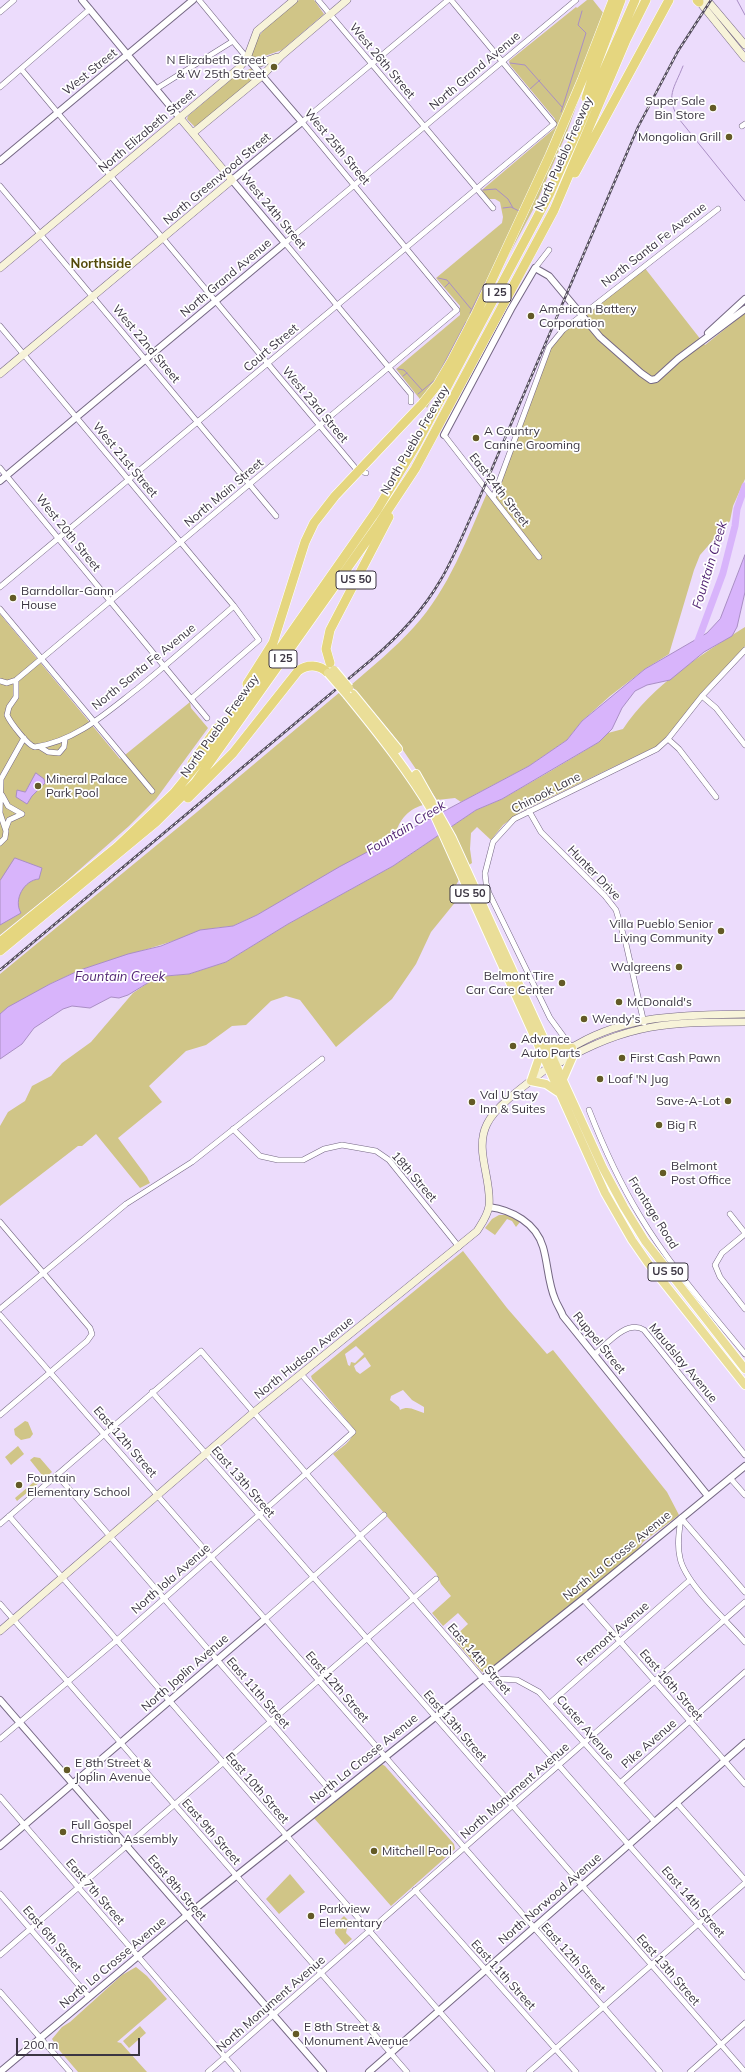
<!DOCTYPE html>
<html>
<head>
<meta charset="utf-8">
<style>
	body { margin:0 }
	#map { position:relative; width:745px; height:2072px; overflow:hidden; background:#ecdcfc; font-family:Mulish,sans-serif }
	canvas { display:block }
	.scale { position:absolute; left:16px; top:2038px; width:124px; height:18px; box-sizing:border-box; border:2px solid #3b3542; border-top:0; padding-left:5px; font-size:12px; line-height:14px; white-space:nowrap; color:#3b3542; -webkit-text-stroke:3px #fff; paint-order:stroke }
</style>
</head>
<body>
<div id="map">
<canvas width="745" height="2072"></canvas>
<div class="scale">200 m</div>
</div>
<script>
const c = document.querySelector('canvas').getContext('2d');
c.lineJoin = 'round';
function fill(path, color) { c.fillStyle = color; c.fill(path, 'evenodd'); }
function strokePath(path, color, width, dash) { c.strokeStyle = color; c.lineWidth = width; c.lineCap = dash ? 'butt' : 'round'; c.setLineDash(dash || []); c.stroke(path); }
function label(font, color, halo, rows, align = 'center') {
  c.font = font + ' Mulish,sans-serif'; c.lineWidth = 3.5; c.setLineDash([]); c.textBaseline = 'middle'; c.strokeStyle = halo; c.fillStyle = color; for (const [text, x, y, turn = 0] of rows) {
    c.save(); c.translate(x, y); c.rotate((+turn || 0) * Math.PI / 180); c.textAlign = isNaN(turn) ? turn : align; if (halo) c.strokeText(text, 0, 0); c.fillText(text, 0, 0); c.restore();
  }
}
const green = new Path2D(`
	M299,0H314L324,14L282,50L256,59L252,57C249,35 284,13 299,0Z
	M587,0H593L608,19L567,132L535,206L427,408L396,369L460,315V306L436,278L502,223L503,217L500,202L495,199H488L482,190L555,128V119L510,65L509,61L576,7L577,8Z
	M252,68L259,75L196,128L187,119L188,116L235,76Z
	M644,267L705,345L745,313V479L733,506L730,521L700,555L694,570L669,654L645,669L610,696L582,721L567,740L529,766L461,802L455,798L437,800L392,734L351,685C372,667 395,648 414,627C449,589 467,538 488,491L493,497L549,347L563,330Z
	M0,614L120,759L190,702L191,708L208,728L156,799L129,826L62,885L0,935Z
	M745,627V646L659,745L522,811L503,825L491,840L477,827L471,833L470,849L472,863L469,865L455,836L460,878L455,887L457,900L431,932L416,964L392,999L336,1047L300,1000L286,996L271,1001L246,1025L232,1026L206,1045L186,1051L149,1086L162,1102L118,1138L147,1177L150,1183L140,1188L96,1134L82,1146H78L0,1206V1126L8,1112L25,1101L32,1086L51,1076L62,1063L91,1042L133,993L151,981L166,976L189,974L226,962L288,924L393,866L476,810L502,799L549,772L599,742L608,733L623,729C652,685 701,655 745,627Z
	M340,692C370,728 401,763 423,805C406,810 398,822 394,839L257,915L233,926L215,928L80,970L50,984L0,1014V974L197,812Z
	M499,1215H508L520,1222L516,1227L512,1221L507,1219L495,1235L485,1228L492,1219Z
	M463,1251L507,1308L547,1354L553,1350L667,1492L679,1515L643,1542L638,1550L491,1669L482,1672L453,1638L468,1624L458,1613L443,1626L432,1613L451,1596L441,1584L436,1573L333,1454C341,1448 354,1440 354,1429L312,1379L311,1376ZM356,1346L364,1354L355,1363L351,1362L350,1366L348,1365L345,1354ZM365,1357L371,1366L360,1374L356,1371L354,1366ZM403,1390L412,1400L424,1407V1413C416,1411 409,1405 400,1410L399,1407L390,1400L391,1396Z
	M25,1421L28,1422L33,1434L30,1438L21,1440L15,1435L14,1429Z
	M18,1446L24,1454L11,1465L5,1457Z
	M34,1457L40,1458L52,1472L17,1501L15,1498L42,1475L30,1460Z
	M380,1763L385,1766L454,1844L455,1849L391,1906L313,1817Z
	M290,1874L305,1892L279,1914L266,1899Z
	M344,1916L352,1924L347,1928L346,1933L352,1939L345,1945L335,1933L336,1924Z
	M136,1967L147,1976L167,1999L117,2042L121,2043L147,2072H78L60,2051L52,2039L62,2027L70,2022L122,1975Z
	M140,2026L146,2033L129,2048L123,2041Z`);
const water = new Path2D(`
	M745,555V592L737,627L732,636L704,652L670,680L647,685L635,691L622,708L612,729L599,742L502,799L476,810L393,866L288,924L226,962L189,974L166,976L151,981L128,995L119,998L111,997L90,1008L72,1006L63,1009L34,1028L22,1044L0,1059V1014L8,1007L50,984L80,970L128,954L161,946L200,930L233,926L257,915L339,867L529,766L567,740L582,721L645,669L707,633L720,619Z
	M36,773L44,779L45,783L32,796L27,804L16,797L17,790L25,792Z
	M15,858L42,868L39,879C24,880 13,900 21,913L0,925V881Z`);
const stream = new Path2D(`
	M737,0L745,15
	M510,63L525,65L562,107
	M683,66C674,89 665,96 679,119L745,201
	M530,89L540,80
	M561,112L586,33L578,25L582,11
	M483,190L496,189L508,199L513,208
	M503,208L511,207L519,211
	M438,278L447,280L471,309
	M445,287L449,283
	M470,313L486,281
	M398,369L404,370L422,390
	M403,376L407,373
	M418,394L436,379L466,322`);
const river = new Path2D(`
	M696,646L723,573L735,526L737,509L745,486`);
const minor = new Path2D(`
	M199,0L247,58
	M318,0L493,208
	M0,12L14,0
	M21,69L357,470L366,473
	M0,87L90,9
	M156,89L233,41
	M742,126L745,124
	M0,186L276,516
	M535,268L549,250
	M0,326L234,606L259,640L192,698
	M411,402V394L285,243L576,0
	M444,435L539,557
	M0,468L207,718
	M493,498L549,347L563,330L718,209
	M0,587L554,124L451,0
	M0,609L152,791
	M16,680V697L9,707L7,715C10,722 28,746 35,747C76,741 106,713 137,689C170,662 202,634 234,606
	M0,681L7,683L16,680L457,310L302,122L448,0
	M702,696L716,708L745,745
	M668,739L679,749L716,797
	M40,747L48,752L59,753L64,747L65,739
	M2,795L8,806L22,814L9,820L6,828
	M529,811L541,832L605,896L616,910L626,944L644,1023
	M0,843L5,838L6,831L0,813L1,779L24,738
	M572,1048L550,1018L489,893L486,883L485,873L493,842L514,819L657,749L668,739L702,696L745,650
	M589,1110C603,1146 620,1183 640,1216C670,1266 709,1310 745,1354
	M233,1129L260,1156L278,1160H303L324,1149L342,1145L376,1151L389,1160L459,1247
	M730,1214L745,1233
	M0,1222L90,1328L92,1334L87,1341L0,1415
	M745,1234L722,1253L715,1265L720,1277L745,1309
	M0,1309L126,1204L192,1162L322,1059
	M0,1315L660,2072
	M595,1354C607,1344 627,1319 644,1330L745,1455
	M152,1392L745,2072
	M57,1475L335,1796
	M730,1478L745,1495
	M9,1516L492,2072
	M681,1518C679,1532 677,1545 680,1558C685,1583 727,1621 745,1642
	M681,1518L745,1592
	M0,1524L201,1351L482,1678L745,1977
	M583,1599L745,1784
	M0,1604L407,2072
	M264,1620L384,1515
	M483,1678L517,1680L539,1692L655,1822
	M550,1703L690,1580
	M0,1739L116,1641L353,1432L301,1374
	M620,1783L745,1672
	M0,1797L238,2072
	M677,1803L745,1880
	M415,1890L576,2072
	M0,1894L89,1997
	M0,1955L436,1579
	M0,1992L70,2072
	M208,2072L745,1602
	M529,2072L745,1883
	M690,2072L745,2023`);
const tertiary = new Path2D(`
	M82,0L180,118
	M0,161L193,0
	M708,333L745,299
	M444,435L511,309L535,268L549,276L600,337L641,373L651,380L656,379L678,359L745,309
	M0,481L285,243L232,180L302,122L247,58
	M489,1207C512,1210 536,1223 543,1247C548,1264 548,1283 555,1299C557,1305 561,1310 563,1316L708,1496
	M0,1700L323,2072
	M0,1846L264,1620
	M0,2072L186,1916L583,1599L745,1466
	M369,2072L745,1743`);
const secondary = new Path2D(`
	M698,0L745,58
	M707,0L745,45
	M247,58L260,63L277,57
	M193,133L262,76L281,56L347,0
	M0,268L239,68L247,58L257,31L294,0
	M0,374L232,180L180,118
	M555,1062H561C628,1023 670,1022 745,1022
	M0,1631L254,1412L477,1231C482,1223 488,1215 489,1206C492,1179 474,1150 487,1124C497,1103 537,1077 555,1062C560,1052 569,1049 578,1044C631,1014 687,1015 745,1014`);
const trunk = new Path2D(`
	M353,694L398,749
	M348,696C379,734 409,772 434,814L605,1193L632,1240L648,1263L745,1385
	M416,774L452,838L603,1168L624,1207L645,1241L745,1369
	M546,1041L560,1047L572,1048
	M541,1052L531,1081L546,1084L558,1092
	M563,1079L573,1056`);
const motorway = new Path2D(`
	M697,0L699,2
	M586,98L596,66L621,0
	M575,173L669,0
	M330,663L326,649L330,630L389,517
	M247,684L273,643L305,542L314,523L335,496L422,404L438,384L451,362L476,314L550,155L582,80L613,0
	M192,763L217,728
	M188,798L233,753L298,671C307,664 319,664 328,673
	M0,942L117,847L174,793L209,750L377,510L415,447L549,195L635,0
	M0,951L156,822L195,783L380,522L415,469L554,210L626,40L646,0`);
const rail = new Path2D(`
	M0,970L371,660C398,637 422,612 440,581C454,558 464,531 476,506L638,127L678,51L711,0`);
const trunkBridge = new Path2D(`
	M334,670L349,688
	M328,673L348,696`);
const markers = [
	[274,67,4,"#635a26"],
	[713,108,4,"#635a26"],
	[729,137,4,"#635a26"],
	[531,316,4,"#635a26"],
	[476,438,4,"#635a26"],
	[13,598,4,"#635a26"],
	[38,786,4,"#635a26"],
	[721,931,4,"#635a26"],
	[679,967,4,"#635a26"],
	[562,983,4,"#635a26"],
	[619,1002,4,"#635a26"],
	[584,1019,4,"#635a26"],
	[513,1046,4,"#635a26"],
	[622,1058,4,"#635a26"],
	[600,1079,4,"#635a26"],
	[728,1101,4,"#635a26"],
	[472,1102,4,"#635a26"],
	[659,1125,4,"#635a26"],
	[663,1173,4,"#635a26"],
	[19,1485,4,"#635a26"],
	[67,1770,4,"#635a26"],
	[63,1832,4,"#635a26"],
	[374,1851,4,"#635a26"],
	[311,1916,4,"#635a26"],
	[296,2034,4,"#635a26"]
];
const shields = [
	[497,293,28],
	[356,580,40],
	[283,659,28],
	[470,894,40],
	[668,1272,40]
];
const shieldNames = [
	["I 25",497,293],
	["US 50",356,580],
	["I 25",283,659],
	["US 50",470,894],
	["US 50",668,1272]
];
const poiNames = [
	["N Elizabeth Street",266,60,"right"],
	["& W 25th Street",266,74,"right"],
	["Super Sale",705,101,"right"],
	["Bin Store",705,115,"right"],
	["Mongolian Grill",721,137,"right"],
	["American Battery",539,309],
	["Corporation",539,323],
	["A Country",484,431],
	["Canine Grooming",484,445],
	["Barndollar-Gann",21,591],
	["House",21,605],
	["Mineral Palace",46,779],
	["Park Pool",46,793],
	["Villa Pueblo Senior",713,924,"right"],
	["Living Community",713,938,"right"],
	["Walgreens",671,967,"right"],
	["Belmont Tire",554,976,"right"],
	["Car Care Center",554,990,"right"],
	["McDonald's",627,1002],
	["Wendy's",592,1019],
	["Advance",521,1039],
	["Auto Parts",521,1053],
	["First Cash Pawn",630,1058],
	["Loaf 'N Jug",608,1079],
	["Val U Stay",480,1095],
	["Inn & Suites",480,1109],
	["Save-A-Lot",720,1101,"right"],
	["Big R",667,1125],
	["Belmont",671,1166],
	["Post Office",671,1180],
	["Fountain",27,1478],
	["Elementary School",27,1492],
	["E 8th Street &",75,1763],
	["Joplin Avenue",75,1777],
	["Full Gospel",71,1825],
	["Christian Assembly",71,1839],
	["Mitchell Pool",382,1851],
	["Parkview",319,1909],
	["Elementary",319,1923],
	["E 8th Street &",304,2027],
	["Monument Avenue",304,2041]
];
const streetNames = [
	["West 26th Street",382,61,50],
	["North Grand Avenue",475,71,-40],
	["West Street",90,72,-39],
	["North Elizabeth Street",147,131,-40],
	["West 25th Street",337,147,50],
	["North Pueblo Freeway",564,154,-66],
	["North Greenwood Street",217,179,-40],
	["West 24th Street",273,211,50],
	["North Santa Fe Avenue",654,245,-38],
	["North Grand Avenue",226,278,-40],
	["West 22nd Street",146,344,50],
	["Court Street",271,348,-40],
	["West 23rd Street",315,405,50],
	["North Pueblo Freeway",415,440,-60],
	["West 21st Street",125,460,50],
	["East 24th Street",499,490,52],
	["North Main Street",224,493,-40],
	["West 20th Street",68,533,51],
	["North Santa Fe Avenue",144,667,-39],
	["North Pueblo Freeway",220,726,-54],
	["Chinook Lane",546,793,-27],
	["Hunter Drive",594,873,46],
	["18th Street",414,1177,49],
	["Frontage Road",653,1213,58],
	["Ruppel Street",599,1343,51],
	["North Hudson Avenue",304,1358,-39],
	["Maudslay Avenue",683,1363,50],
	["East 12th Street",125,1442,49],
	["East 13th Street",243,1482,49],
	["North La Crosse Avenue",617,1556,-39],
	["North Iola Avenue",171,1579,-41],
	["Fremont Avenue",613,1634,-41],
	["East 14th Street",479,1659,49],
	["North Joplin Avenue",185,1673,-41],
	["East 16th Street",671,1685,49],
	["East 12th Street",337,1687,49],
	["East 11th Street",258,1693,49],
	["East 13th Street",455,1726,49],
	["Custer Avenue",585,1728,49],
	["Pike Avenue",649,1744,-41],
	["North La Crosse Avenue",364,1759,-39],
	["East 10th Street",257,1788,49],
	["North Monument Avenue",515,1791,-41],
	["East 9th Street",211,1832,49],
	["East 8th Street",177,1888,49],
	["East 7th Street",95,1892,49],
	["North Norwood Avenue",550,1899,-41],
	["East 14th Street",693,1902,49],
	["East 6th Street",52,1939,49],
	["East 12th Street",573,1958,48],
	["North La Crosse Avenue",113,1963,-40],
	["East 13th Street",668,1970,49],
	["East 11th Street",503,1975,48],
	["North Monument Avenue",271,2004,-41]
];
const neighbourhoodNames = [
	["Northside",101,264]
];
const waterNames = [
	["Fountain Creek",710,565,-73],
	["Fountain Creek",406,828,-32],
	["Fountain Creek",120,977]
];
fill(green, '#d0c587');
fill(water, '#d8b4fb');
strokePath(water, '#a98ec4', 1);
strokePath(stream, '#a98ec4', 1);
strokePath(river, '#d8b4fb', 7);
strokePath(minor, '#746783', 6);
strokePath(tertiary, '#746783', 8);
strokePath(secondary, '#746783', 8);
strokePath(trunk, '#fff', 10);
strokePath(motorway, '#fff', 10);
strokePath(minor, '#fff', 5);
strokePath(tertiary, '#fff', 6);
strokePath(secondary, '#f7f3d9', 7);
strokePath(trunk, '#eade98', 8);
strokePath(motorway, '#e5d67f', 9);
strokePath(rail, '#554e5e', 2.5);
strokePath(rail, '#fff', 1, [3]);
strokePath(trunkBridge, '#fff', 10, []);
strokePath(trunkBridge, '#eade98', 8);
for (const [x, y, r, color] of markers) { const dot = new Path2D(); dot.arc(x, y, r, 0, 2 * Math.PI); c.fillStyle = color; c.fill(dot); strokePath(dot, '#fff', 1.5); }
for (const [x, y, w] of shields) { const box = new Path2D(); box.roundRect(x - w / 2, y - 9, w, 18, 3); c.fillStyle = '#fff'; c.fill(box); strokePath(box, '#3b3542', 1); }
label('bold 11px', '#3b3542', null, shieldNames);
label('12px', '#3b3542', '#fff', poiNames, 'left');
label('12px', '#3b3542', '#fff', streetNames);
label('bold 13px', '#544a09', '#fff', neighbourhoodNames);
label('italic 13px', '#4d1f6f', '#fff', waterNames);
</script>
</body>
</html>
